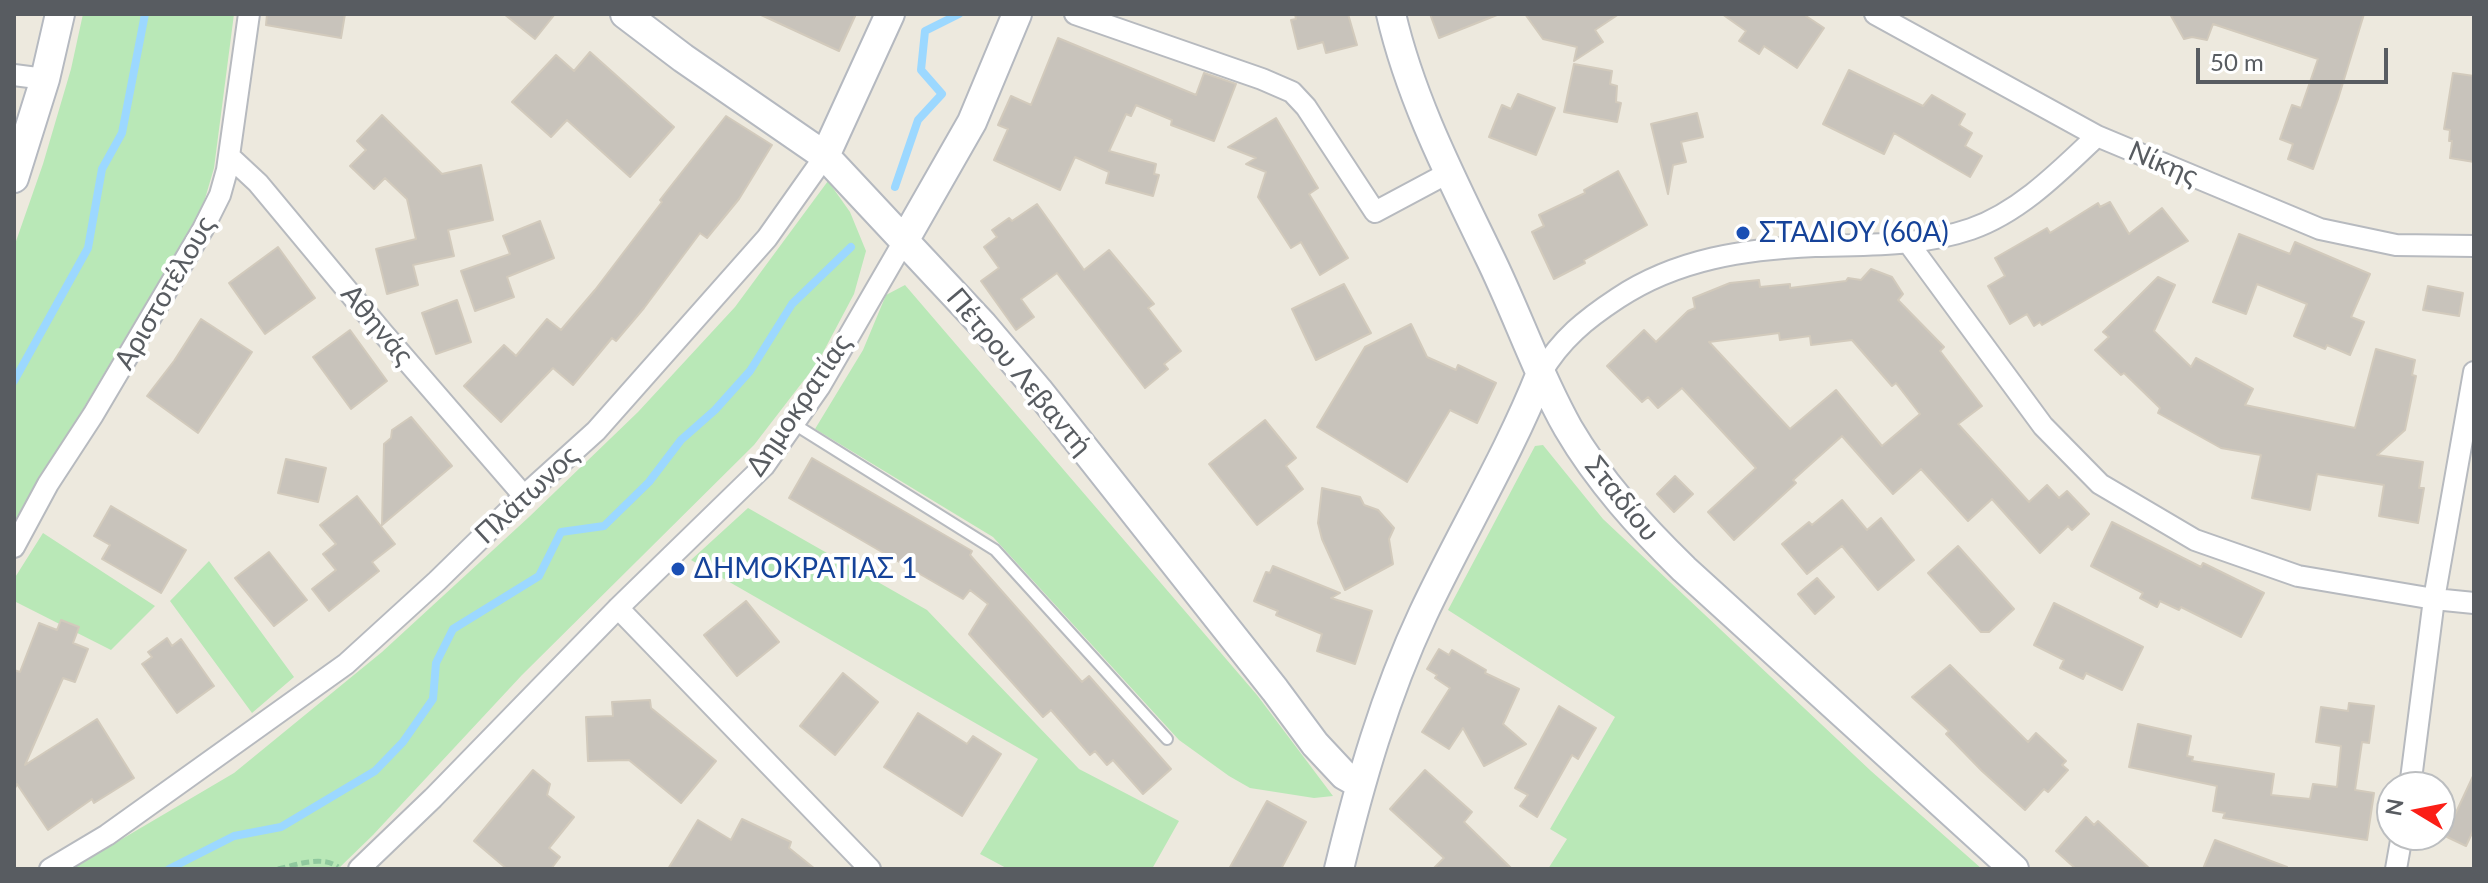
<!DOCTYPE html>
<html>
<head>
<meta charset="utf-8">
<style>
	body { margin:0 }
	#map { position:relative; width:2488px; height:883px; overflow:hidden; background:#ede9de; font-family:Lato,sans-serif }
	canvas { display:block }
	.frame { position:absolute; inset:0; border:16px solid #585c61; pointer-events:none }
	.north { position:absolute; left:2376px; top:771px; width:80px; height:80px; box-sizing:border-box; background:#fff; border:2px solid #bcbec0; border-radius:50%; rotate:280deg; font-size:22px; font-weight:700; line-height:32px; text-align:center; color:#585c61 }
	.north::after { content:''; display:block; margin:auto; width:28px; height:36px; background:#fb1f17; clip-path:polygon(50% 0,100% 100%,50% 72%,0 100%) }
	.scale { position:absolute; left:2196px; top:48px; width:192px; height:36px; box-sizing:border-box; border:4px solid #585c61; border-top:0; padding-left:10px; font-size:24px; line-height:28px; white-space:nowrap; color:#585c61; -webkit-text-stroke:6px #fff; paint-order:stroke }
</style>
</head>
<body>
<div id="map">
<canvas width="2488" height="883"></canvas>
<div class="frame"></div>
<div class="north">N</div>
<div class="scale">50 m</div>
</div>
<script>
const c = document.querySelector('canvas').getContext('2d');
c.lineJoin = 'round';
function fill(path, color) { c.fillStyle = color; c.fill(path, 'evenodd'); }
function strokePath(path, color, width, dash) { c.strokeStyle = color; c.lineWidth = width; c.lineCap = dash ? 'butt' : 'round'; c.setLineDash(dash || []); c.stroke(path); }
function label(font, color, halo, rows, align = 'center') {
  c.font = font + ' Lato,sans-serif'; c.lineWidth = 8; c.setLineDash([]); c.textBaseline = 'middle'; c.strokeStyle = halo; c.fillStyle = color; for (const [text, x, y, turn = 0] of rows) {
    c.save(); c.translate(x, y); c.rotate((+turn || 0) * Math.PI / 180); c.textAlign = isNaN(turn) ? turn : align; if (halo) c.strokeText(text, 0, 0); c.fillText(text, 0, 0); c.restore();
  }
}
const green = new Path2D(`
	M83,14H234L214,168L202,209L14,525V247L43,164L71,69Z
	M828,181L850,212L866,251L854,294L818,362L754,445L522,675L373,835L338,869H71L234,773L382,652L529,517L638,412L735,307Z
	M905,285L1257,695L1333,796L1314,798L1250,788L1229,776L1179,740L993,537L815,429L863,350L886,295Z
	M1543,445L1603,519L1871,771L1982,869H1548L1567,839L1550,829L1615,717L1448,610L1535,446Z
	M748,508L927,610L1079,769L1179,821L1152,869H1008L980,854L1038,759L691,560Z
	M43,533L155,606L111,650L14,601V579Z
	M209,561L294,677L252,713L170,601Z`);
const stream = new Path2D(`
	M895,187L918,120L942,94L921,70L925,31L959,14
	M14,381L88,248L102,169L122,133L145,14
	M169,869L234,836L281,827L375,771L403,742L433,699L436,663L453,629L539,576L561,532L604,526L649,482L681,440L715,410L750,371L792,304L851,247`);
const building = new Path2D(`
	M267,14H345L341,38L266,25Z
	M504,14H555L535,39Z
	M759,14H856L839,51Z
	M1295,14H1348L1357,45L1326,53L1323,42L1298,49L1291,20L1296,19Z
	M1430,14H1497V15L1439,38Z
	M1525,14H1619L1595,30L1603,42L1574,61L1577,47L1543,39Z
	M1722,14H1803L1824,28L1797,68L1764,46L1759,54L1739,41L1746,31Z
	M2170,14H2364L2338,99L2313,169L2288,159L2293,144L2280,139L2292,105L2301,108L2318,59L2213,24L2207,40L2192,37L2184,39Z
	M1058,38L1196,95L1204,73L1236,84L1214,141L1171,125L1172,120L1136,105L1131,116L1126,114L1109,151L1156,164L1154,174L1159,175L1153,196L1106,183L1109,172L1075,157L1060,190L994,160L1008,129L998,125L1011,96L1031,105Z
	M590,52L674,127L630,177L567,120L551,137L512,102L556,55L574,71Z
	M1574,64L1612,71L1610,84L1617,86L1616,102L1621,103L1617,122L1564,112Z
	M1849,70L1923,106L1932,95L1965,114L1959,125L1972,133L1965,146L1982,156L1970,177L1894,133L1884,154L1823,124Z
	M2453,73L2474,76V162L2450,158L2452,141H2449L2450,130L2444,129Z
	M1518,94L1555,108L1536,155L1489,137L1502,105L1511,109Z
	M1697,113L1703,137L1681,142L1686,162L1673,165L1668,194L1651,124Z
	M382,115L442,174L481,165L493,220L448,230L454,256L413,265L418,285L387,294L376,249L416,239L407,199L385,178L374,189L350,166L366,150L357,141Z
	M726,116L772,145L739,199L707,238L700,233L644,308L616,341L612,338L573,385L553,368L501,422L464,386L504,345L516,356L547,319L561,330L595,290L662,202L660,200Z
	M1276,118L1318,188L1309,194L1348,258L1320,275L1301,242L1291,248L1258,197L1266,172L1246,164L1256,158L1228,147Z
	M1618,171L1647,225L1584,260L1585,263L1554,279L1532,232L1544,226L1539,215L1585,193L1584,190Z
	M2110,202L2129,234L2162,208L2188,241L2042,325L2040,322L2034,326L2027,314L2010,324L1988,286L2005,276L1995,258L2047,228L2050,233L2098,203L2100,207Z
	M1037,204L1084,270L1109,250L1154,304L1148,308L1181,351L1164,364L1168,369L1145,388L1057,273L1021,299L1034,317L1016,330L981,281L999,268L984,247L997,237L992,230L1009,218L1012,221Z
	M540,221L554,258L507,277L514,297L475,311L461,271L510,254L503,236Z
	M2239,234L2290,254L2295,242L2370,274L2351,317L2364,322L2350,355L2327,345L2325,349L2294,336L2307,304L2257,284L2246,314L2213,302Z
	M278,247L315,298L265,334L229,283Z
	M1871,269L1892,277L1903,294L1898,300L1944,347L1940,351L1982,406L1958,424L2029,502L2047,485L2059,498L2067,491L2089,514L2072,530L2068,526L2040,553L1992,499L1968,521L1921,469L1893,494L1842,436L1793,480L1796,483L1734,540L1708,512L1756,468L1682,388L1658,408L1648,397L1642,402L1607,366L1644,330L1656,342L1688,311L1695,308L1693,298L1730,283L1759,280L1760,287L1790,284V288L1846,281L1848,278L1861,280ZM1779,333L1780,340L1810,336L1811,345L1852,340L1892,386L1896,383L1920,414L1882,446L1836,390L1790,429L1709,342Z
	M2158,277L2175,285L2154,331L2191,367L2196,358L2253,389L2245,405L2355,428L2376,349L2415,360L2412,375L2416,376L2405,430L2377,455L2423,462L2419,488H2424L2418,523L2379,516L2384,485L2317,474L2310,510L2252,498L2261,455L2221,448L2158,413L2160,408L2124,373L2121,375L2095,350L2109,337L2103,332Z
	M1344,284L1371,333L1316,360L1292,309Z
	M2428,286L2463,293L2459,316L2423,310Z
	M457,300L471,342L436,354L422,313Z
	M201,319L252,352L198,433L147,396L174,361Z
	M1411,324L1427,357L1456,370L1458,365L1496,383L1477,423L1450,410L1407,482L1317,427L1365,347Z
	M350,330L387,381L351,409L313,357Z
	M411,417L452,466L382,525L384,444L391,438L392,430Z
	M1265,420L1296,458L1286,466L1303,489L1257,525L1209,464Z
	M812,458L972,551L970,555L1082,682L1089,676L1171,769L1143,794L1113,760L1107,765L1095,751L1090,755L1051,710L1043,717L969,634L988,604L970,590L963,599L789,498Z
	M286,459L326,468L318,502L278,493Z
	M1675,476L1693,494L1674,512L1657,494Z
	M1322,488L1360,497L1364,505L1378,510L1394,528L1389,539L1393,564L1345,590L1322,539L1318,523Z
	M357,496L395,544L372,562L379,571L329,611L312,589L336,570L323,554L336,544L320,525Z
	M1842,500L1867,530L1881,518L1914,560L1878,590L1842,546L1807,574L1782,544L1809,522L1812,525Z
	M111,506L186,550L161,593L102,559L110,545L94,536Z
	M2112,522L2201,567L2203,563L2264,593L2241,637L2181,607L2179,610L2160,601L2157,607L2140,598L2143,593L2091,566Z
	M1958,546L2014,609L1989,632H1981L1928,573Z
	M269,552L307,600L274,626L235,578Z
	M1273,566L1340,593L1331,598L1372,611L1355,664L1317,651L1322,634L1276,615L1278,611L1254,601L1266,572L1270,573Z
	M1817,578L1834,597L1815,614L1798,594Z
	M746,601L779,642L737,676L704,635Z
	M2054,603L2143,647L2122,690L2086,673L2083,679L2060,668L2064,660L2034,645Z
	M61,620L79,627L73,643L88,649L75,682L63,678L25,765L97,719L134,778L94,803L92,799L48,830L17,784L14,790V670L20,672L39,623L57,630Z
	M167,638L172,646L181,639L214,686L177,713L142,664L152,657L148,652Z
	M1439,649L1449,655L1452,650L1486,670L1485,673L1519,689L1503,724L1526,744L1484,766L1463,728L1449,749L1422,732L1450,688L1435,678L1437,675L1427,669Z
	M1950,665L2028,742L2036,733L2066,761L2062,765L2068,770L2048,792L2044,789L2025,810L1982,771L1946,734L1949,731L1912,697Z
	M843,673L878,702L835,755L800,726Z
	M650,700L651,708L716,761L681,803L629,760L588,761L586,717L613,716L612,702Z
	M2349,703L2374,706L2369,743L2362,742L2355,790L2374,793L2367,840L2223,818L2225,813L2213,811L2217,786L2129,767L2138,724L2191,736L2187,756L2193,757L2192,761L2274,774L2271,795L2310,799L2313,784L2337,787L2341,746L2316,742L2321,707L2348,711Z
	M1559,706L1596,728L1578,759L1572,755L1537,817L1520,806L1528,795L1515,788Z
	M918,713L967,744L973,736L1001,754L962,816L884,767Z
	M533,770L550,784L547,795L574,817L549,848L560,857L551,869H507L474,841Z
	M1425,770L1472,812L1464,822L1512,869H1433L1444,858L1390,809Z
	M2474,774V829L2466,846L2445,836Z
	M1267,801L1306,822L1281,869H1229Z
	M2086,817L2094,825L2098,821L2150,869H2076L2056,851Z
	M742,819L791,842L789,848L815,869H668L698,820L731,840Z
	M2215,840L2287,867V869H2203Z`);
const path = new Path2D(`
	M278,869C296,865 322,855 338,867`);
const lane = new Path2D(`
	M794,424L995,550L1167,739`);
const street = new Path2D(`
	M1075,14L1262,79L1292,92L1306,107L1375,212L1448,173
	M1875,14L2097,136L2320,229L2396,245L2474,246
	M14,75L45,79
	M229,156L258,183L382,332L524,496
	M1907,241L2043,426L2100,484L2195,540L2298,576L2434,599L2474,603
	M1541,373C1561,339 1586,319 1618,298C1677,259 1745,249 1815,246C1866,245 1922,246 1971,229C2020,212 2060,171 2097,136
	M14,547L48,484L93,415L203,229L220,195L227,170L249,14
	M618,608L870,869
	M2410,787L2434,599L2474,372
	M50,869L107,835L346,664L437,581L524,496L596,431L767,238L825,156
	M359,869L433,798L618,608L764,466L820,386L904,241
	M2396,869L2402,835`);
const secondary = new Path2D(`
	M625,14L683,58L825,156L983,325L1038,390L1275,690L1315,744L1344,775L1360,784
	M1391,14C1411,100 1451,177 1489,256C1517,313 1537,373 1568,428C1599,481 1640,526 1684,569L2014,869
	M825,156L890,14
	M14,178L45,79L60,14
	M904,241L972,122L1017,14
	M1339,869C1360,782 1385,695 1423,614C1461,533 1508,456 1541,373`);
const markers = [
	[1743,233,8,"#1a4fb4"],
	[678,569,8,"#1a4fb4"]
];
const streetNames = [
	["Νίκης",2163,164,23],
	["Αριστοτέλους",165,293,-60],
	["Αθηνάς",377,325,50],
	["Πέτρου Λεβαντή",1019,372,50],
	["Δημοκρατίας",799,405,-56],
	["Πλάτωνος",527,495,-43],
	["Σταδίου",1622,499,51]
];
const transitNames = [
	["ΣΤΑΔΙΟΥ (60A)",1759,233],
	["ΔΗΜΟΚΡΑΤΙΑΣ 1",694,569]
];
fill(green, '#b9e8b7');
strokePath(stream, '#9cd8ff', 8);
fill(building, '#c8c3bb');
strokePath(building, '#d2cabc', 2);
strokePath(lane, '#b7babf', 14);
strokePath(street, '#b7babf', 24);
strokePath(secondary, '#b5b9c0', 32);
strokePath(path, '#90c99e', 5, [8, 4]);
strokePath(lane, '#fff', 10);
strokePath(street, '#fff', 20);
strokePath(secondary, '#fff', 28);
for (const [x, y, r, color] of markers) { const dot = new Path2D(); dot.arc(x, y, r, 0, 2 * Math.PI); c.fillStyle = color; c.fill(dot); strokePath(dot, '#fff', 3); }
label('28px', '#585c61', '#fff', streetNames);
label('28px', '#164399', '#fff', transitNames, 'left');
</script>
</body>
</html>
